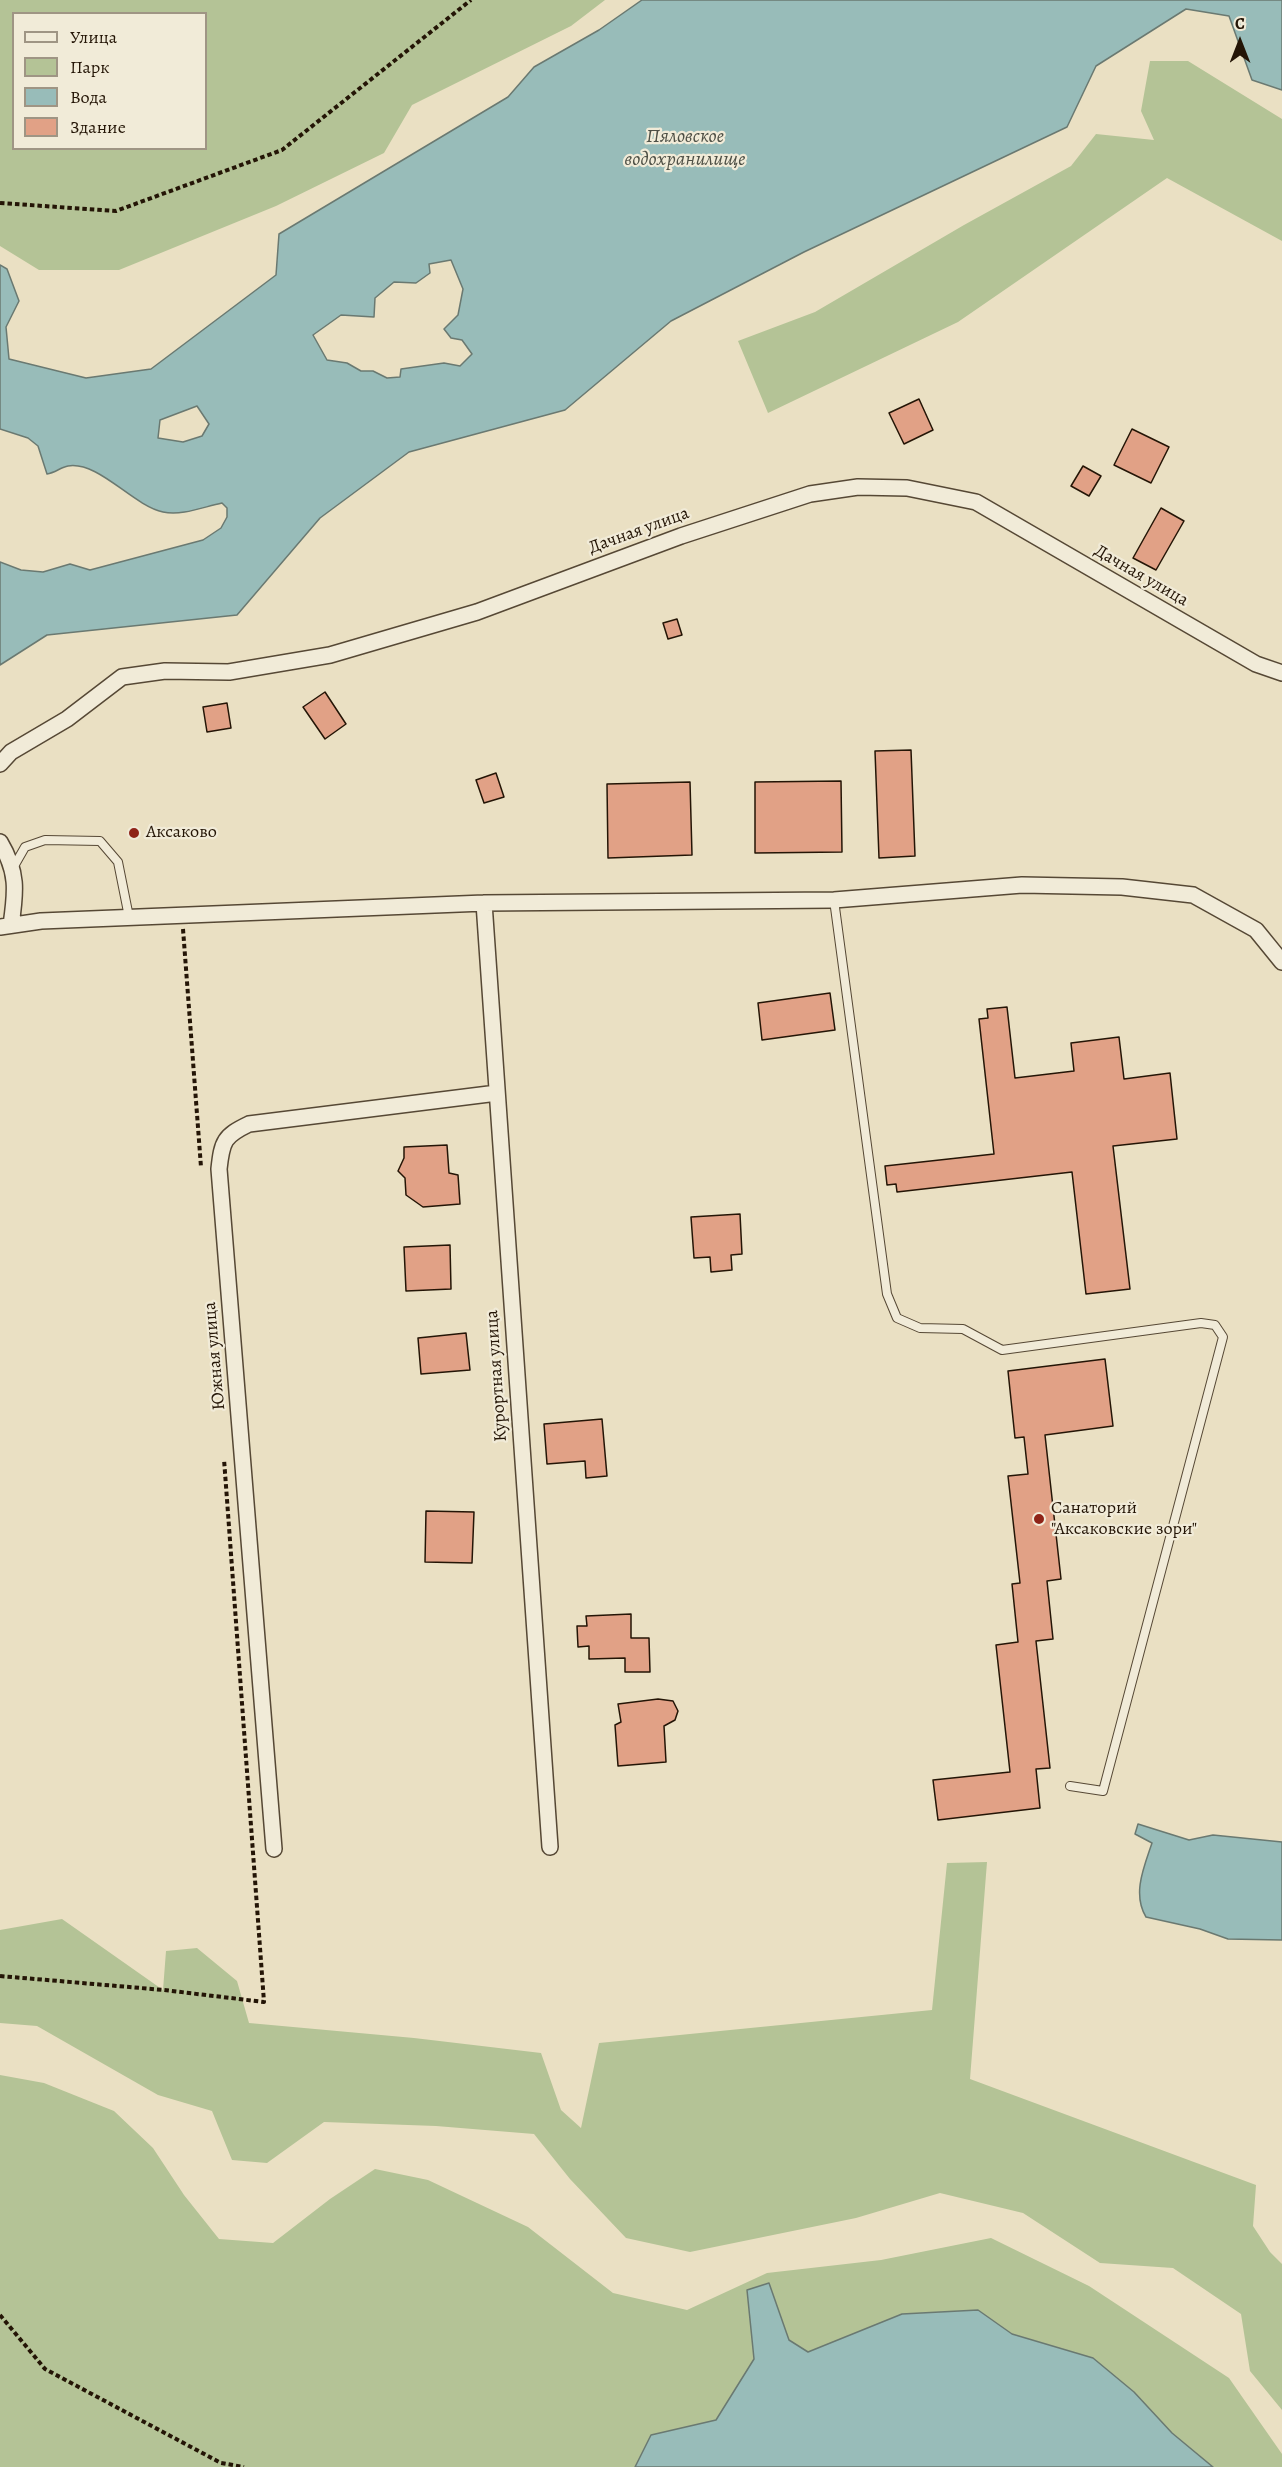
<!DOCTYPE html>
<html>
<head>
<meta charset="utf-8">
<style>
	body { margin:0 }
	#map { position:relative; width:1282px; height:2467px; overflow:hidden; background:#eae0c3; font-family:Alegreya,serif }
	canvas { display:block }
	.legend { position:absolute; left:12px; top:12px; width:195px; height:138px; box-sizing:border-box; background:#f1ebd8; border:2px solid #9f9584; margin:0; padding:8px 10px; list-style:none; font-size:18px; color:#241506 }
	.legend li { display:flex; align-items:center; gap:12px; height:30px }
	.legend b { width:30px; border:2px solid #9f9584 }
	.north { position:absolute; left:1210px; top:12px; width:60px; height:60px; -webkit-text-stroke:4px #f1ebd8; paint-order:stroke; rotate:0deg; font-size:16px; font-weight:700; line-height:24px; text-align:center; color:#241506 }
	.north::after { content:''; display:block; margin:auto; width:21px; height:27px; background:#241506; clip-path:polygon(50% 0,100% 100%,50% 72%,0 100%) }
</style>
</head>
<body>
<div id="map">
<canvas width="1282" height="2467"></canvas>
<ul class="legend">
<li><b style="height:8px;background:#f1ebd8"></b>Улица</li>
<li><b style="height:16px;background:#b4c396"></b>Парк</li>
<li><b style="height:16px;background:#98bcb9"></b>Вода</li>
<li><b style="height:16px;background:#e1a186"></b>Здание</li>
</ul>
<div class="north">С</div>
</div>
<script>
const c = document.querySelector('canvas').getContext('2d');
c.lineJoin = 'round';
function fill(path, color) { c.fillStyle = color; c.fill(path, 'evenodd'); }
function strokePath(path, color, width, dash) { c.strokeStyle = color; c.lineWidth = width; c.lineCap = dash ? 'butt' : 'round'; c.setLineDash(dash || []); c.stroke(path); }
function label(font, color, halo, rows, align = 'center') {
  c.font = font + ' Alegreya,serif'; c.lineWidth = 4.5; c.setLineDash([]); c.textBaseline = 'middle'; c.strokeStyle = halo; c.fillStyle = color; for (const [text, x, y, turn = 0] of rows) {
    c.save(); c.translate(x, y); c.rotate((+turn || 0) * Math.PI / 180); c.textAlign = isNaN(turn) ? turn : align; if (halo) c.strokeText(text, 0, 0); c.fillText(text, 0, 0); c.restore();
  }
}
const green = new Path2D(`
	M0,0H605L571,26L412,105L384,153L276,206L119,270H39L0,246ZM14,14H206V148H14Z
	M1150,61H1188L1282,119V241L1167,178L958,322L768,413L738,341L815,312L964,225L1071,166L1096,134L1154,140L1141,111Z
	M987,1862L970,2079L1256,2185L1253,2226L1270,2252L1282,2264V2410L1250,2371L1241,2314L1173,2268L1100,2263L1023,2213L940,2193L856,2218L690,2252L626,2238L570,2179L534,2134L436,2126L324,2122L267,2163L232,2160L212,2111L158,2095L37,2026L0,2023V1930L62,1919L163,1990L166,1951L197,1948L237,1981L249,2023L414,2038L541,2053L561,2110L581,2128L599,2043L932,2010L947,1863Z
	M0,2075L44,2083L114,2111L153,2148L184,2195L219,2239L273,2243L330,2199L375,2169L428,2180L528,2227L613,2293L687,2310L767,2273L881,2260L991,2238L1089,2286L1229,2378L1282,2454V2467H1213L1172,2433L1134,2392L1093,2358L1012,2334L978,2310L902,2314L808,2352L789,2340L769,2283L747,2290L754,2359L716,2420L652,2435L635,2467H0Z`);
const water = new Path2D(`
	M642,0H1282V90L1252,80L1229,16L1186,9L1096,66L1067,127L804,252L671,321L565,410L409,452L320,518L237,615L47,635L0,665V562L21,570L43,572L70,564L90,570L203,540L221,528L227,517V508L222,503C203,507 182,516 163,512C132,505 99,461 68,466C61,467 55,473 47,474L38,446L28,438L0,429V265L7,269L19,301L6,327L9,359L86,378L151,369L276,275L279,234L508,97L534,67L599,30ZM451,260L463,289L458,315L444,329L451,338L462,340L472,354L460,366L444,363L401,369L400,377L387,378L373,371H361L347,363L327,360L313,335L341,315L374,317L375,298L394,282L416,283L430,273L429,264ZM197,406L209,424L202,436L183,442L158,438L160,420Z
	M1138,1824L1189,1840L1213,1835L1282,1842V1940L1228,1939L1200,1929L1146,1917C1132,1894 1144,1867 1152,1843L1135,1834Z
	M769,2283L789,2340L808,2352L902,2314L978,2310L1012,2334L1093,2358L1134,2392L1172,2433L1213,2467H635L651,2435L716,2420L754,2359L747,2290Z`);
const building = new Path2D(`
	M919,399L933,430L904,444L889,413Z
	M1132,429L1169,447L1151,483L1114,465Z
	M1083,466L1101,476L1089,496L1071,486Z
	M1161,508L1184,521L1156,570L1133,558Z
	M677,619L682,635L668,639L663,623Z
	M325,692L346,724L325,739L303,707Z
	M227,703L231,728L207,732L203,707Z
	M911,750L915,856L879,858L875,751Z
	M496,773L504,797L484,803L476,780Z
	M841,781L842,852L755,853V782Z
	M690,782L692,855L608,858L607,784Z
	M830,993L835,1030L762,1040L758,1003Z
	M1007,1007L1015,1078L1074,1071L1071,1043L1119,1037L1124,1079L1170,1073L1177,1139L1113,1146L1130,1289L1086,1294L1072,1172L897,1192L896,1184L887,1185L885,1166L994,1154L979,1019L988,1018L987,1009Z
	M447,1145L449,1173L458,1175L460,1204L423,1207L406,1195L405,1178L398,1171L404,1158V1147Z
	M740,1214L742,1254L731,1255L732,1270L711,1272L710,1257L694,1258L691,1217Z
	M450,1245L451,1289L406,1291L404,1247Z
	M466,1333L470,1370L421,1374L418,1338Z
	M1105,1359L1113,1426L1045,1435L1061,1579L1047,1581L1053,1639L1036,1641L1050,1768L1036,1769L1040,1808L938,1820L933,1780L1010,1772L996,1645L1018,1642L1012,1584L1020,1583L1008,1476L1028,1474L1024,1437L1015,1438L1008,1371Z
	M602,1419L607,1476L586,1478L585,1461L547,1464L544,1424Z
	M426,1511L474,1512L472,1563L425,1562Z
	M631,1614V1638H649L650,1672H625V1658L589,1659V1646L578,1647L577,1626H587L586,1616Z
	M658,1699L673,1701L678,1711L675,1720L664,1726L666,1762L618,1766L615,1725L621,1722L618,1704Z`);
const path = new Path2D(`
	M0,203L116,211L282,150L471,0
	M183,929L201,1167
	M0,1976L164,1990L264,2002L224,1459
	M0,2315L45,2369L221,2463L244,2467`);
const service = new Path2D(`
	M13,868L25,847L45,840L100,841L118,862L129,917
	M834,900L887,1294L897,1318L920,1328L963,1329L1002,1350L1201,1323L1215,1325L1223,1337L1103,1791L1070,1786`);
const minor = new Path2D(`
	M0,764L11,752L67,719L122,677L165,671L229,672L330,655L477,612L681,536L810,494L858,487L907,488L976,502L1256,664L1282,673
	M0,842C18,872 16,891 11,925
	M484,903L550,1847
	M0,927L41,921L484,903L834,900L1022,885L1122,887L1193,895L1256,930L1282,962
	M274,1849L219,1169C222,1141 224,1136 249,1124L497,1093`);
const markers = [
	[134,833,6,"#8f2418"],
	[1039,1519,6,"#8f2418"]
];
const streetNames = [
	["Дачная улица",639,531,-20],
	["Дачная улица",1141,576,30],
	["Южная улица",215,1356,-95],
	["Курортная улица",497,1376,-94]
];
const poiNames = [
	["Аксаково",146,833],
	["Санаторий",1051,1509],
	["\"Аксаковские зори\"",1051,1530]
];
const waterNames = [
	["Пяловское",685,137],
	["водохранилище",685,160]
];
fill(green, '#b4c396');
fill(water, '#98bcb9');
strokePath(water, '#6a7971', 1.5);
fill(building, '#e1a186');
strokePath(building, '#241506', 1.5);
strokePath(service, '#564835', 10);
strokePath(minor, '#564835', 18);
strokePath(path, '#241506', 4, [4.5, 3]);
strokePath(service, '#f1ebd8', 8);
strokePath(minor, '#f1ebd8', 15);
for (const [x, y, r, color] of markers) { const dot = new Path2D(); dot.arc(x, y, r, 0, 2 * Math.PI); c.fillStyle = color; c.fill(dot); strokePath(dot, '#f1ebd8', 2); }
label('18px', '#241506', '#f1ebd8', streetNames);
label('18px', '#241506', '#f1ebd8', poiNames, 'left');
label('italic 20px', '#4d4f45', '#f1ebd8', waterNames);
</script>
</body>
</html>
